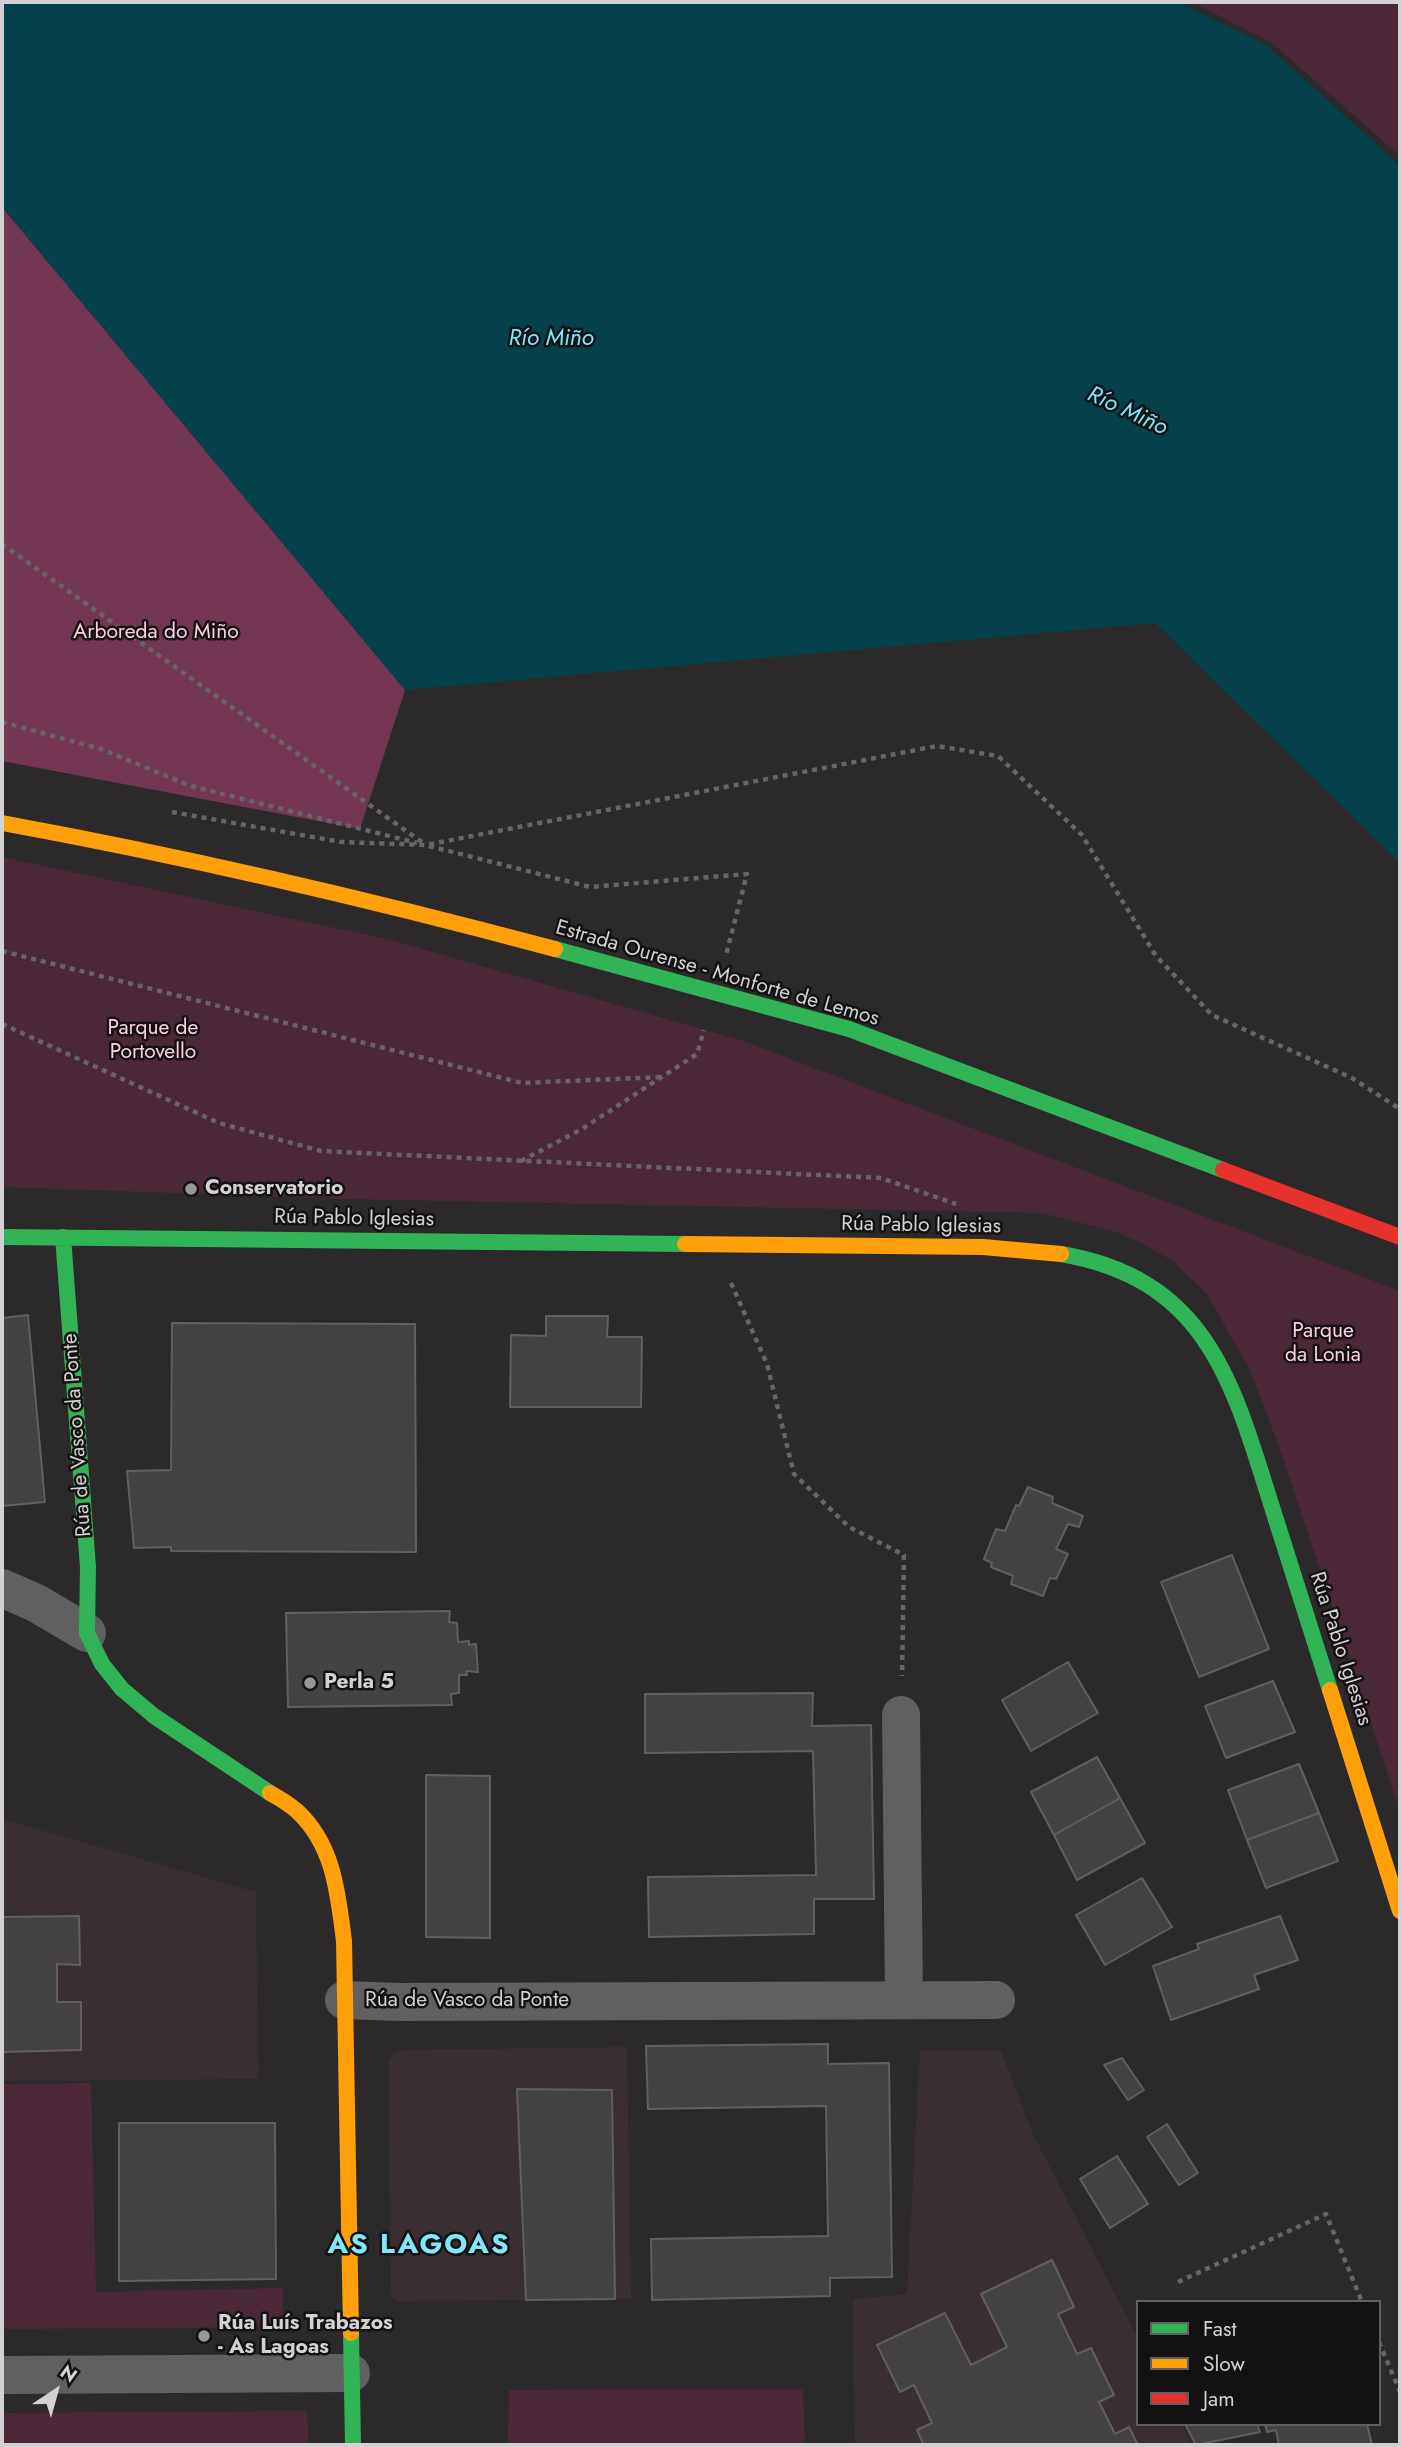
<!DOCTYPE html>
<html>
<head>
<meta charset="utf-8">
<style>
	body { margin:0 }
	#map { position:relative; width:1402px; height:2447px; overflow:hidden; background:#2c292a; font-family:Jost,sans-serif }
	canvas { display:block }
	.frame { position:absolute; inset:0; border:4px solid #d4d1d2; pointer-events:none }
	.legend { position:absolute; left:1136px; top:2300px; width:245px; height:126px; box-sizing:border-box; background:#131112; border:2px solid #605e5f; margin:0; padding:9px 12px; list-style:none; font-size:21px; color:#d4d1d2 }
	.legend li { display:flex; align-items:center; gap:14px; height:35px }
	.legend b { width:35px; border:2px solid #605e5f }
	.north { position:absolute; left:21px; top:2356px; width:70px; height:70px; -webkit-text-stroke:5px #131112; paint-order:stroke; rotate:36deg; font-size:19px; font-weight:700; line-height:28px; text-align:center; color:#d4d1d2 }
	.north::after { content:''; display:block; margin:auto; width:24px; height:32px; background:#d4d1d2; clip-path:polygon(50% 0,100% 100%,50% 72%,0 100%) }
</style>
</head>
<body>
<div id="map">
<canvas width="1402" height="2447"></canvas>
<div class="frame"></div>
<ul class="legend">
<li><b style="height:9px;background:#30b455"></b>Fast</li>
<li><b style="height:9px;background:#ff9f0a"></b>Slow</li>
<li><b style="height:9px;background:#e5322d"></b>Jam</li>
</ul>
<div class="north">N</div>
</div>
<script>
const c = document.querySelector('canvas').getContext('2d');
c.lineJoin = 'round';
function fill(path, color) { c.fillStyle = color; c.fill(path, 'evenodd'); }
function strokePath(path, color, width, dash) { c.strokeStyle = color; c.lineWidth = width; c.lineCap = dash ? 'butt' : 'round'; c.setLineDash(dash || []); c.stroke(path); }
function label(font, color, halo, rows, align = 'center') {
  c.font = font + ' Jost,sans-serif'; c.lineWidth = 5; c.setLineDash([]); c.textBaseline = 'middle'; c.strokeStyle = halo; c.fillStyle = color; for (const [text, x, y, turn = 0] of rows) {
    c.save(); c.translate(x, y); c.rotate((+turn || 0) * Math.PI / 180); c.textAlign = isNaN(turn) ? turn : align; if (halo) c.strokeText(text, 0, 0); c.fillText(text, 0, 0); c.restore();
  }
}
const built = new Path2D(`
	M2,1819L256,1892L258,2079L2,2081Z
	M627,2047L631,2299L398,2301L393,2299L391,2293L389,2061L394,2053L404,2050Z
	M920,2050L1001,2051L1032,2132L1138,2339V2424H1182L1192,2445H855L853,2299L907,2294Z`);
const green = new Path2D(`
	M1192,2H1400V156L1271,42Z
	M2,857L391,940L743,1041L1400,1291V1811L1280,1449L1250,1370L1207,1294L1173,1261L1145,1245L1117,1232L1042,1213L346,1199L2,1187Z
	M91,2083L96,2292L283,2288L282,2327L2,2329V2084Z
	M803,2389L805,2445H508L509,2390Z
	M307,2411L309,2445H2V2413Z`);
const forest = new Path2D(`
	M2,207L405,690L360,829L2,761Z`);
const water = new Path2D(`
	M2,2H1178L1266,45L1400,166V863L1155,623L405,690L2,207Z`);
const building = new Path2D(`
	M28,1315L45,1502L2,1506V1318Z
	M546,1316H608L607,1337H642L641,1407H510L511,1335L546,1336Z
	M172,1323L415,1324L416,1552L171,1551V1547L134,1548L127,1471L171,1470Z
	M1028,1487L1053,1497L1052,1503L1083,1516L1079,1527L1068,1524L1056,1549L1068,1554L1056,1579L1050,1578L1043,1596L1011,1584L1013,1576L991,1567L992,1563L984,1559L996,1529L1005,1531L1016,1505L1019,1506Z
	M1232,1555L1269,1649L1199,1677L1161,1582Z
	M450,1611L449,1622L457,1623L458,1642L469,1641V1645L476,1644L478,1672L466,1671L467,1675H459V1693L451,1694L452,1705L288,1707L286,1613Z
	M1068,1662L1098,1713L1031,1751L1002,1700Z
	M1273,1681L1295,1732L1226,1758L1205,1706Z
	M813,1693L812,1726L871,1725L874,1899H814V1934L649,1937L648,1877L816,1875L813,1751L645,1753V1694Z
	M1097,1757L1120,1798L1054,1835L1031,1792Z
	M1299,1764L1319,1813L1247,1840L1228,1790Z
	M426,1775L490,1776V1938L426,1937Z
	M1120,1798L1145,1843L1077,1880L1054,1835Z
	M1319,1813L1338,1861L1266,1888L1247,1840Z
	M1142,1878L1172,1927L1105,1965L1076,1915Z
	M79,1916L80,1965L57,1964V2002H81V2050L2,2052V1917Z
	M1280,1916L1298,1960L1254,1975L1259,1989L1171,2020L1153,1966L1199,1949L1197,1944Z
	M828,2044V2064L889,2063L892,2277L830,2278V2296L652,2300L651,2239L828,2236L826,2106L648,2109L646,2046Z
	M1122,2058L1144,2090L1128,2100L1104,2065Z
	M517,2089L612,2090L615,2299L526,2300Z
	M119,2123H275L276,2279L119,2281Z
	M1167,2124L1198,2173L1179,2185L1147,2137Z
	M1117,2156L1148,2204L1110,2228L1080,2179Z
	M1052,2260L1074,2307L1058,2314L1077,2354L1091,2348L1114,2395L1099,2402L1115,2434L1129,2427L1138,2445H924L917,2430L932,2423L914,2385L900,2392L877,2345L945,2313L971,2365L1007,2347L981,2294Z
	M1185,2424H1257L1260,2432L1196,2445Z
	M1265,2424H1367L1372,2445H1279L1276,2430L1267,2432Z`);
const path = new Path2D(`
	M2,544L426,845
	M2,722L101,749L191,786L417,843
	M172,812L341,842L426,845L937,746L998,756L1082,835L1156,956L1212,1015L1352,1078L1400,1109
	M429,846L590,887L747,874L726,955
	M2,951L522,1083L661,1077
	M2,1024L219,1123L321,1151L881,1178L956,1204
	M521,1161L582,1129L697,1054L704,1030
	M731,1283L767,1364L794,1474L849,1527L904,1555L902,1676
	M1178,2282L1326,2214L1362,2302
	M1379,2342L1400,2392`);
const street = new Path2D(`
	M2,1588L36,1603L87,1633
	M901,1715L904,2000
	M344,2000L399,2002L996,2000
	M2,2375L351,2373`);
const fast = new Path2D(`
	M555,949L849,1029L1223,1170
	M2,1237L685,1244
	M63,1237L88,1567L87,1633L102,1664L122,1689L154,1716L270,1793
	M1061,1254C1208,1279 1233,1384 1272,1507C1291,1568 1311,1629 1330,1690
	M351,2333L353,2445`);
const slow = new Path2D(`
	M2,823C188,857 372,900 555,949
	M685,1244L983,1247L1061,1254
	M1330,1690L1400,1911
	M270,1793C279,1798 289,1804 297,1811C334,1845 338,1894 344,1941L351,2333`);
const jam = new Path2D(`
	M1223,1170L1400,1237`);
const markers = [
	[191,1189,7,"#999697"],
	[310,1683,7,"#999697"],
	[204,2336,7,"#999697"]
];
const parkNames = [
	["Arboreda do Miño",156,633],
	["Parque de",153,1029],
	["Portovello",153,1053],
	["Parque",1323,1332],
	["da Lonia",1323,1356]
];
const streetNames = [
	["Estrada Ourense - Monforte de Lemos",717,974,16],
	["Rúa Pablo Iglesias",354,1219,1],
	["Rúa Pablo Iglesias",921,1226,1],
	["Rúa de Vasco da Ponte",78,1435,-94],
	["Rúa Pablo Iglesias",1340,1649,72],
	["Rúa de Vasco da Ponte",467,2001]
];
const poiNames = [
	["Conservatorio",205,1189],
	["Perla 5",324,1683],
	["Rúa Luís Trabazos",218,2324],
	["- As Lagoas",218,2348]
];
const waterNames = [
	["Río Miño",551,339],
	["Río Miño",1127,412,25]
];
const districtNames = [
	["AS LAGOAS",419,2246]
];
fill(built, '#392f33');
fill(green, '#4b2838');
fill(forest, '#733653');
fill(water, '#04414a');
fill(building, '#444242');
strokePath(building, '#625f60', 2);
strokePath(path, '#676566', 4.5, [5, 5]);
strokePath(street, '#615f60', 38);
strokePath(fast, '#30b455', 16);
strokePath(slow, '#ff9f0a', 16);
strokePath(jam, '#e5322d', 16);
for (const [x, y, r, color] of markers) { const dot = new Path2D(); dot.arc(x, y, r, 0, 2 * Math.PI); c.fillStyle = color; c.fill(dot); strokePath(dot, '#131112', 2.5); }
label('21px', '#fbd0e0', '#131112', parkNames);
label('21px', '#d4d1d2', '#131112', streetNames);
label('bold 21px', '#d4d1d2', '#131112', poiNames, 'left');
label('italic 23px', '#79eafe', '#131112', waterNames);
c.letterSpacing = '2px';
label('bold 28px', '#80e8fb', '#131112', districtNames);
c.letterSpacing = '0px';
</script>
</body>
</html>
